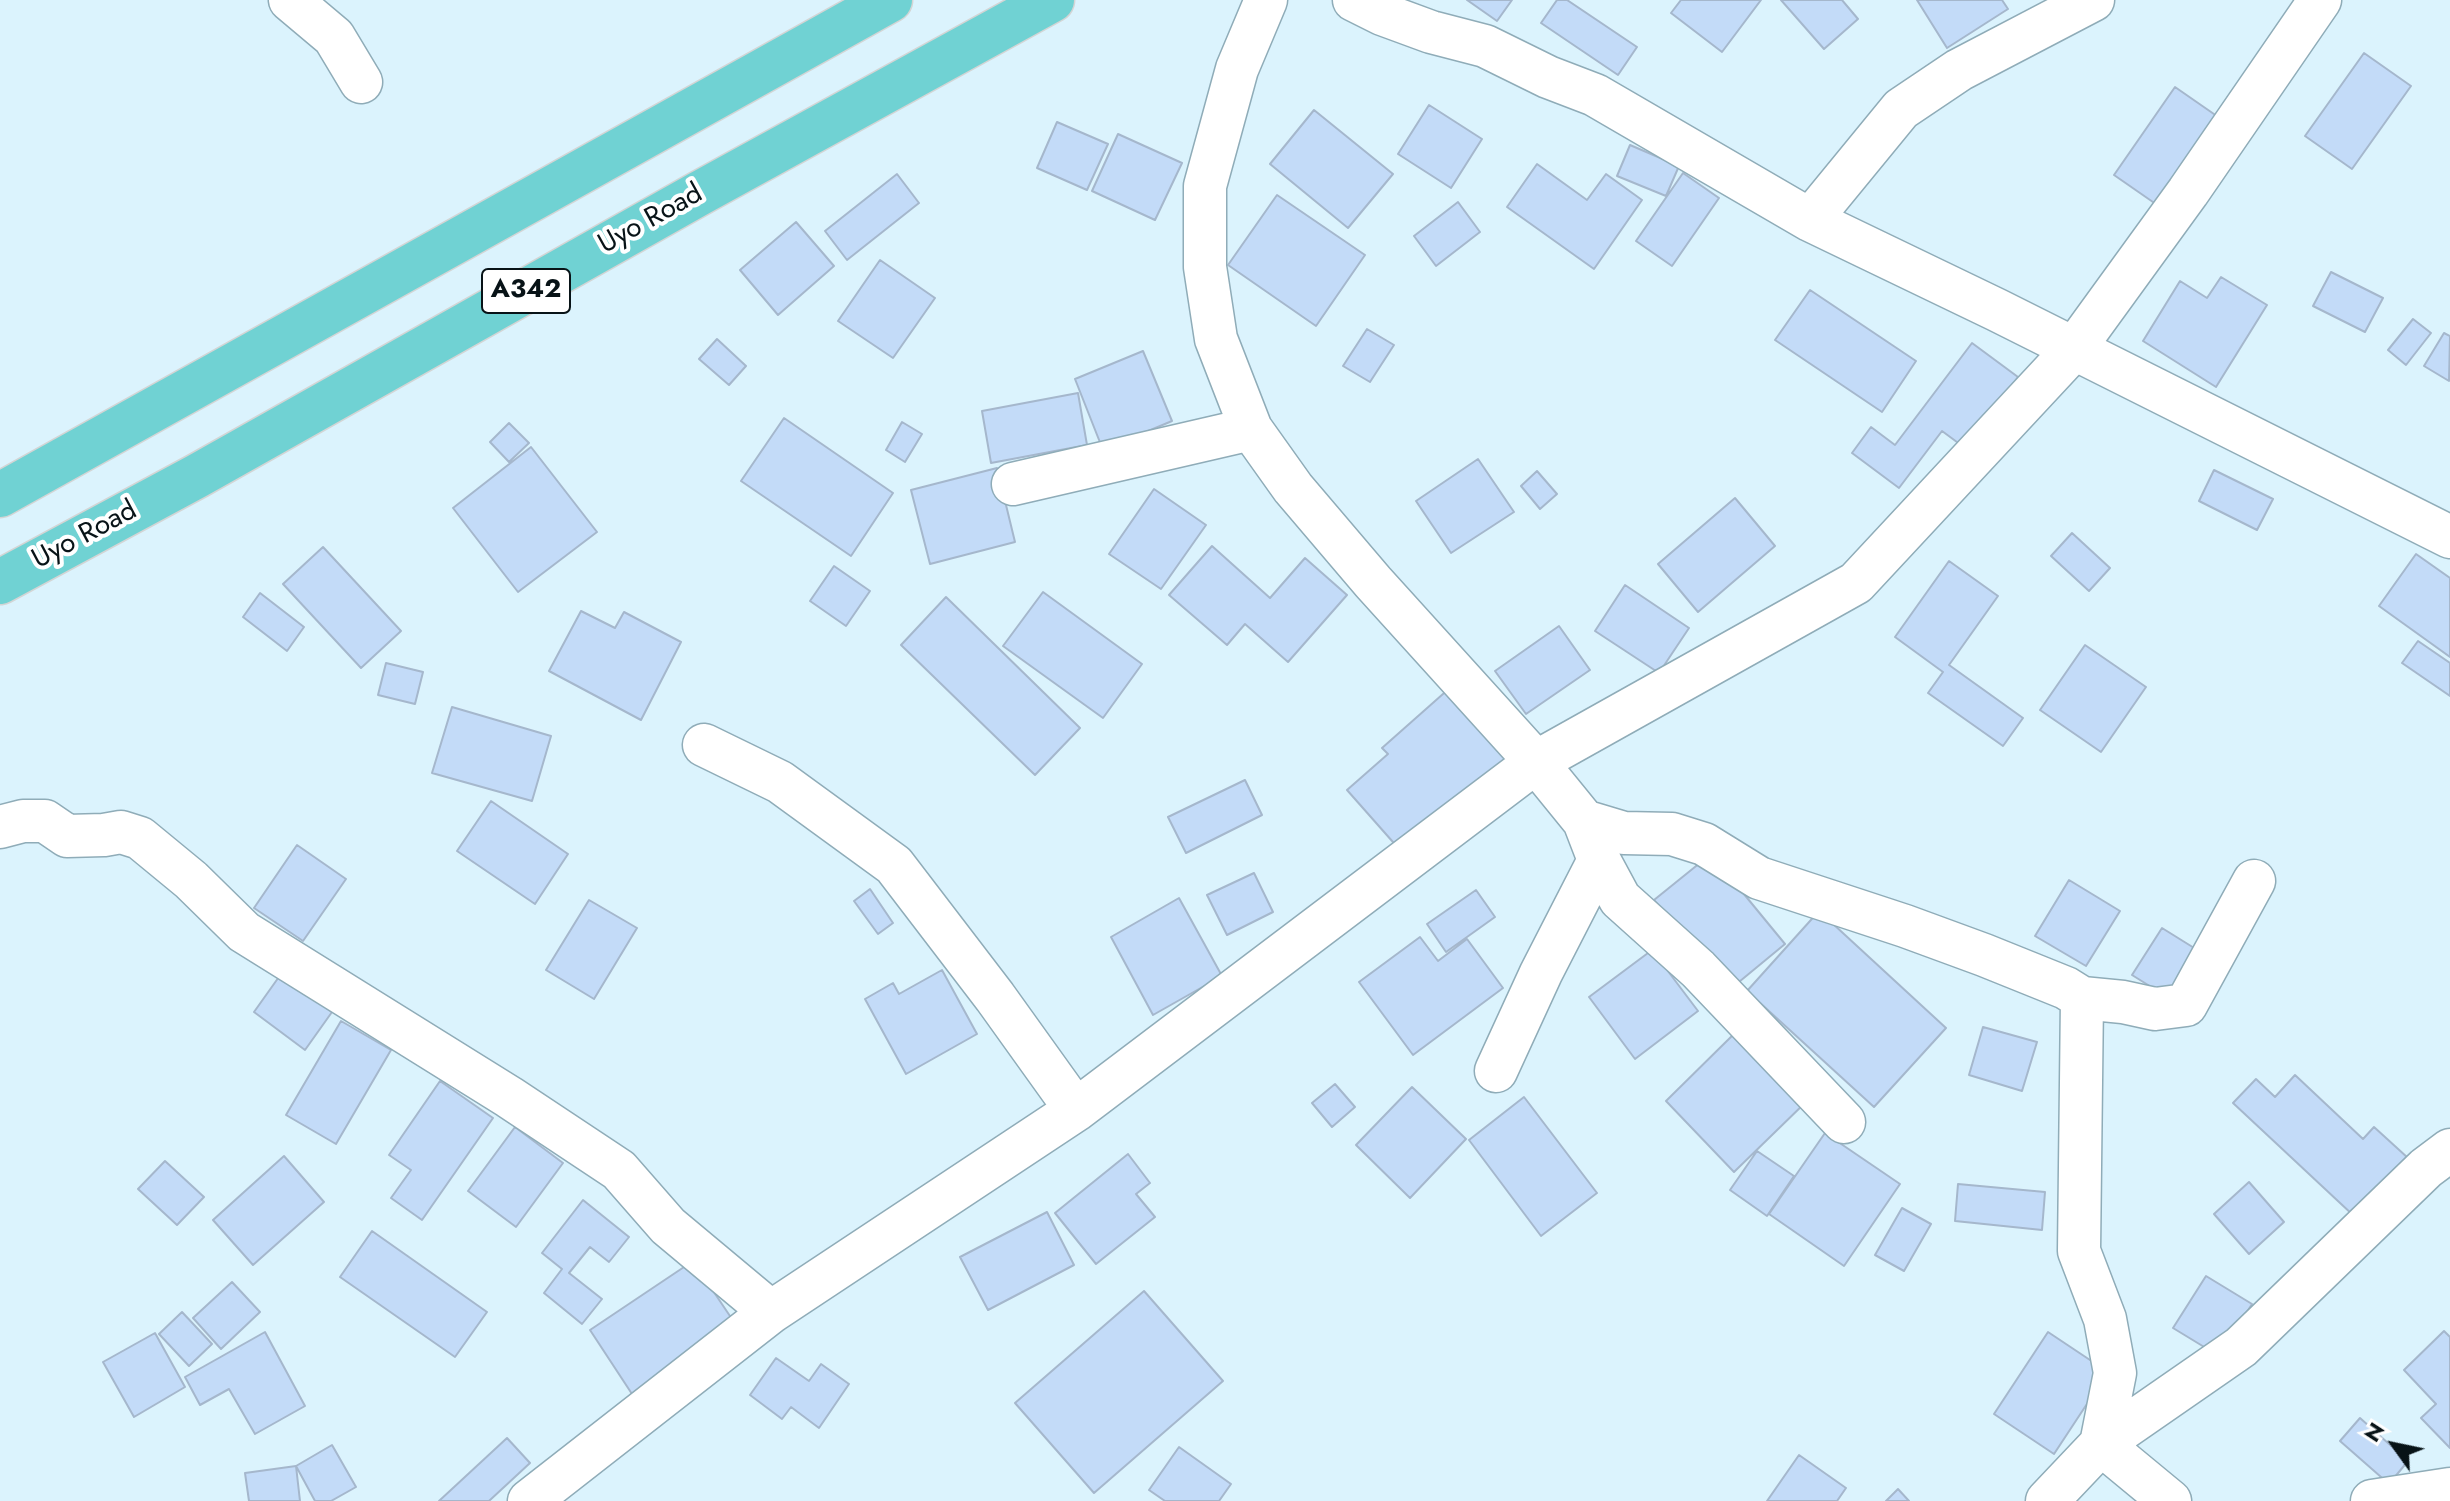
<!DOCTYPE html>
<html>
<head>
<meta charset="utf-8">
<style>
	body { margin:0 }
	#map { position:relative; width:2450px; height:1501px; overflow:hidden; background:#dbf3fd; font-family:Jost,sans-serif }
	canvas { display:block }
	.north { position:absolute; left:2354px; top:1405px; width:80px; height:80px; -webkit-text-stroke:6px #fff; paint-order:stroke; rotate:303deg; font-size:22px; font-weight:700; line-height:32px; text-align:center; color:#081317 }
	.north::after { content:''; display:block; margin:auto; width:28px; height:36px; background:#081317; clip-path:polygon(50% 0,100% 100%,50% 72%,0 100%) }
</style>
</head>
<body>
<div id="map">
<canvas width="2450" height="1501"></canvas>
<div class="north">N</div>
</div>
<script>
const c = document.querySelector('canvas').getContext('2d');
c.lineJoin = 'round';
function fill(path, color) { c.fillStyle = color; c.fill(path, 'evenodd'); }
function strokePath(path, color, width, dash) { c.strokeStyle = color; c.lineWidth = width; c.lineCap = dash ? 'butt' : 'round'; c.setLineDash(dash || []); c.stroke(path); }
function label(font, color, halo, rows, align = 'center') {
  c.font = font + ' Jost,sans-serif'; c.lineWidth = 8; c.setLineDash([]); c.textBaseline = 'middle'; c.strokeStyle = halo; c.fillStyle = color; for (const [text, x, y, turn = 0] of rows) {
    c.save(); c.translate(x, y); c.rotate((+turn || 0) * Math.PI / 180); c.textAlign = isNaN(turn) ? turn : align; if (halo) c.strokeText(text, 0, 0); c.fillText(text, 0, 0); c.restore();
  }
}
const building = new Path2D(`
	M1467,0H1512L1497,21Z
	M1557,0H1567L1637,47L1618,75L1541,23Z
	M1681,0H1761L1722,52L1671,13Z
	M1781,0H1842L1858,19L1824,49Z
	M1917,0H2002L2008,9L1947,48Z
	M2364,53L2411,86L2352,169L2305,136Z
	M2175,87L2224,121L2163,209L2114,175Z
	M1429,105L1482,139L1451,188L1398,154Z
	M1314,110L1393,174L1348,228L1270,164Z
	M1057,122L1108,144L1087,190L1037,168Z
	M1118,134L1182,163L1155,220L1092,191Z
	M1630,145L1679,166L1666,196L1617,176Z
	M1537,164L1587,200L1606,174L1642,200L1594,269L1507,207Z
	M1683,173L1719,198L1672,266L1636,241Z
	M897,174L919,203L847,260L825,231Z
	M1277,195L1365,255L1316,326L1228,265Z
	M1458,202L1480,232L1436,266L1414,236Z
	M796,222L834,266L778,315L740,270Z
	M880,260L935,298L893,358L838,321Z
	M2331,272L2383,298L2365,332L2313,306Z
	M2221,277L2267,305L2216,387L2143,341L2180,281L2207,298Z
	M1810,290L1916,361L1882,412L1775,340Z
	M2413,319L2431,333L2406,365L2388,350Z
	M1367,329L1394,345L1370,382L1343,366Z
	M2444,333L2450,336L2449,381L2424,366Z
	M717,339L746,366L729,385L699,359Z
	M1972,343L2018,377L1965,448L1942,431L1899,488L1852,453L1871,427L1895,445Z
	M1143,351L1172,421L1103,450L1075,379Z
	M1078,393L1087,445L991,463L982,411Z
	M784,418L893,493L851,556L741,481Z
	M902,422L922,434L905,462L886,450Z
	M509,423L529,443L509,462L490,442Z
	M531,447L597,532L518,592L453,508Z
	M1478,459L1514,512L1451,553L1416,501Z
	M997,468L1015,542L930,564L911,490Z
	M2214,470L2273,499L2257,530L2199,501Z
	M1537,471L1557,494L1540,509L1521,486Z
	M1154,489L1206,525L1161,589L1109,554Z
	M1735,498L1775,546L1698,612L1658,564Z
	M2072,533L2110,568L2089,591L2051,556Z
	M1212,546L1270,598L1305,558L1347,595L1288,662L1245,624L1227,645L1169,595Z
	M323,547L401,631L361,668L283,584Z
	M2416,554L2450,578V657L2379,606Z
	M1949,561L1998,596L1949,665L2023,718L2003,746L1928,693L1943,672L1895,637Z
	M834,566L870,591L846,626L810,601Z
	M1625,585L1689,628L1659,673L1595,631Z
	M1043,592L1142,664L1103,718L1003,646Z
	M260,593L304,627L287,651L243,617Z
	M946,597L1080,728L1035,775L901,645Z
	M581,611L615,628L624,612L681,642L641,720L549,671Z
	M1559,626L1590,670L1526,714L1495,671Z
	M2418,641L2450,663V696L2402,663Z
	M2085,645L2146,687L2101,752L2040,710Z
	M386,663L423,672L415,704L378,695Z
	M1452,686L1517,759L1400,850L1347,790L1388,754L1382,748Z
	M452,707L551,736L532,801L432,773Z
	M1245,780L1262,815L1186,853L1168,817Z
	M491,801L568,854L535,904L457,851Z
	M297,845L346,879L303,941L254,908Z
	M1711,854L1785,944L1728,991L1654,900Z
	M1254,873L1273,912L1227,935L1207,895Z
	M2069,880L2120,911L2086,966L2035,936Z
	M870,889L893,923L878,934L854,901Z
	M1476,890L1495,917L1446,952L1427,924Z
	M1179,898L1222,976L1153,1015L1111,937Z
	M589,900L637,928L594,999L546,970Z
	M1819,911L1946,1028L1874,1107L1747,991Z
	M2162,928L2207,956L2177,1003L2132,975Z
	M1420,937L1438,961L1467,939L1503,988L1413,1055L1359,982Z
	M1652,950L1698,1011L1635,1059L1589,997Z
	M942,970L977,1034L906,1074L865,999L893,983L899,994Z
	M281,974L332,1012L305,1050L254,1012Z
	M341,1021L391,1050L336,1144L286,1115Z
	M1983,1027L2037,1042L2022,1091L1969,1075Z
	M1740,1028L1809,1099L1734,1172L1666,1101Z
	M2295,1075L2363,1139L2374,1127L2408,1158L2354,1216L2233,1103L2256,1079L2275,1097Z
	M440,1081L493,1118L422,1220L391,1198L411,1170L389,1155Z
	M1335,1084L1355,1107L1332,1127L1312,1103Z
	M1412,1087L1466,1139L1410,1198L1356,1145Z
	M1524,1097L1597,1193L1541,1236L1469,1140Z
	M515,1127L563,1163L516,1227L468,1191Z
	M1825,1133L1900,1184L1844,1266L1769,1214Z
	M1757,1151L1794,1176L1767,1216L1730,1190Z
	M1128,1154L1150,1183L1136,1194L1155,1217L1096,1264L1055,1213Z
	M284,1156L324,1202L253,1265L213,1220Z
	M165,1161L204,1197L177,1225L138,1189Z
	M2249,1182L2284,1222L2249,1254L2214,1214Z
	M1958,1184L2045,1192L2042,1230L1955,1221Z
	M583,1200L629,1237L609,1262L590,1247L569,1273L602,1299L582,1324L544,1293L562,1269L542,1253Z
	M1902,1208L1931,1224L1904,1271L1875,1255Z
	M1047,1212L1074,1265L988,1310L960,1257Z
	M372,1231L487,1312L455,1357L340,1277Z
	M693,1261L736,1325L632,1394L590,1330Z
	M2206,1276L2252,1304L2219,1356L2173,1328Z
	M232,1282L260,1312L221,1349L193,1318Z
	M1144,1291L1223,1381L1094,1493L1015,1403Z
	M182,1312L212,1344L189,1366L159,1334Z
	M2444,1331L2450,1337V1448L2421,1418L2436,1404L2404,1370Z
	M265,1332L305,1406L255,1434L229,1389L200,1405L185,1377Z
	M2048,1332L2108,1372L2054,1454L1994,1414Z
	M155,1333L185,1387L134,1417L103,1362Z
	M776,1358L809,1381L821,1364L849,1384L819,1428L791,1407L782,1419L750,1395Z
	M2360,1418L2408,1461L2389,1484L2340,1441Z
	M507,1438L530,1463L489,1501H439Z
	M332,1445L356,1487L331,1501H315L296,1466Z
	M1179,1447L1231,1484L1219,1501H1165L1149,1490Z
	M1799,1455L1846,1488L1837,1501H1767Z
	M296,1466L300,1501H249L245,1473Z
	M1898,1489L1909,1501H1886Z`);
const minor = new Path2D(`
	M290,0L334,37L361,82
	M1266,0L1237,69L1205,186V267L1216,339L1251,429L1293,488L1373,582L1536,762L1584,821L1599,860L1620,899L1698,969L1844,1122
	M1354,0L1382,14L1431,32L1485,46L1548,77L1595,95L1810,220L1997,310L2450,537
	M1810,220L1901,109L1959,70L2093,0
	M1013,484L1251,429
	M704,745L780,782L894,865L995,997L1076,1110
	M1584,821L1624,833L1672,834L1704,844L1759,878L1905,926L1984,955L2066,988L2082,998L2079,1251L2105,1319L2115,1373L2101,1444L2170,1501
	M0,827L23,821H45L67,836L104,835L121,832L140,838L191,880L244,932L509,1097L619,1170L668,1226L771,1312
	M2082,998L2123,1002L2155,1009L2186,1005L2254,881
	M1496,1071L1541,973L1599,860
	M529,1501L771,1312L1076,1110L1536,762L1856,583L2074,349L2188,192L2320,0
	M2047,1501L2101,1444L2241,1347L2426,1168L2450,1150
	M2372,1501L2450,1489`);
const trunk = new Path2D(`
	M0,495L890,0
	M0,582L197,476L700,193L1052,0`);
const shields = [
	[526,291,88]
];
const shieldNames = [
	["A342",526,291]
];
const streetNames = [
	["Uyo Road",651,220,-29],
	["Uyo Road",85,536,-28]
];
fill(building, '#c3dbf8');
strokePath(building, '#a5b7cc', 2);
strokePath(minor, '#8facb8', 45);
strokePath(trunk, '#d3d5d5', 47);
strokePath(minor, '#fff', 42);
strokePath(trunk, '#70d2d3', 44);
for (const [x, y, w] of shields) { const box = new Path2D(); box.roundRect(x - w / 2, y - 22, w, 44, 6); c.fillStyle = '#fff'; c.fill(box); strokePath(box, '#081317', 2); }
label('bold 26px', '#081317', null, shieldNames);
label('28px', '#081317', '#fff', streetNames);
</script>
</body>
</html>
